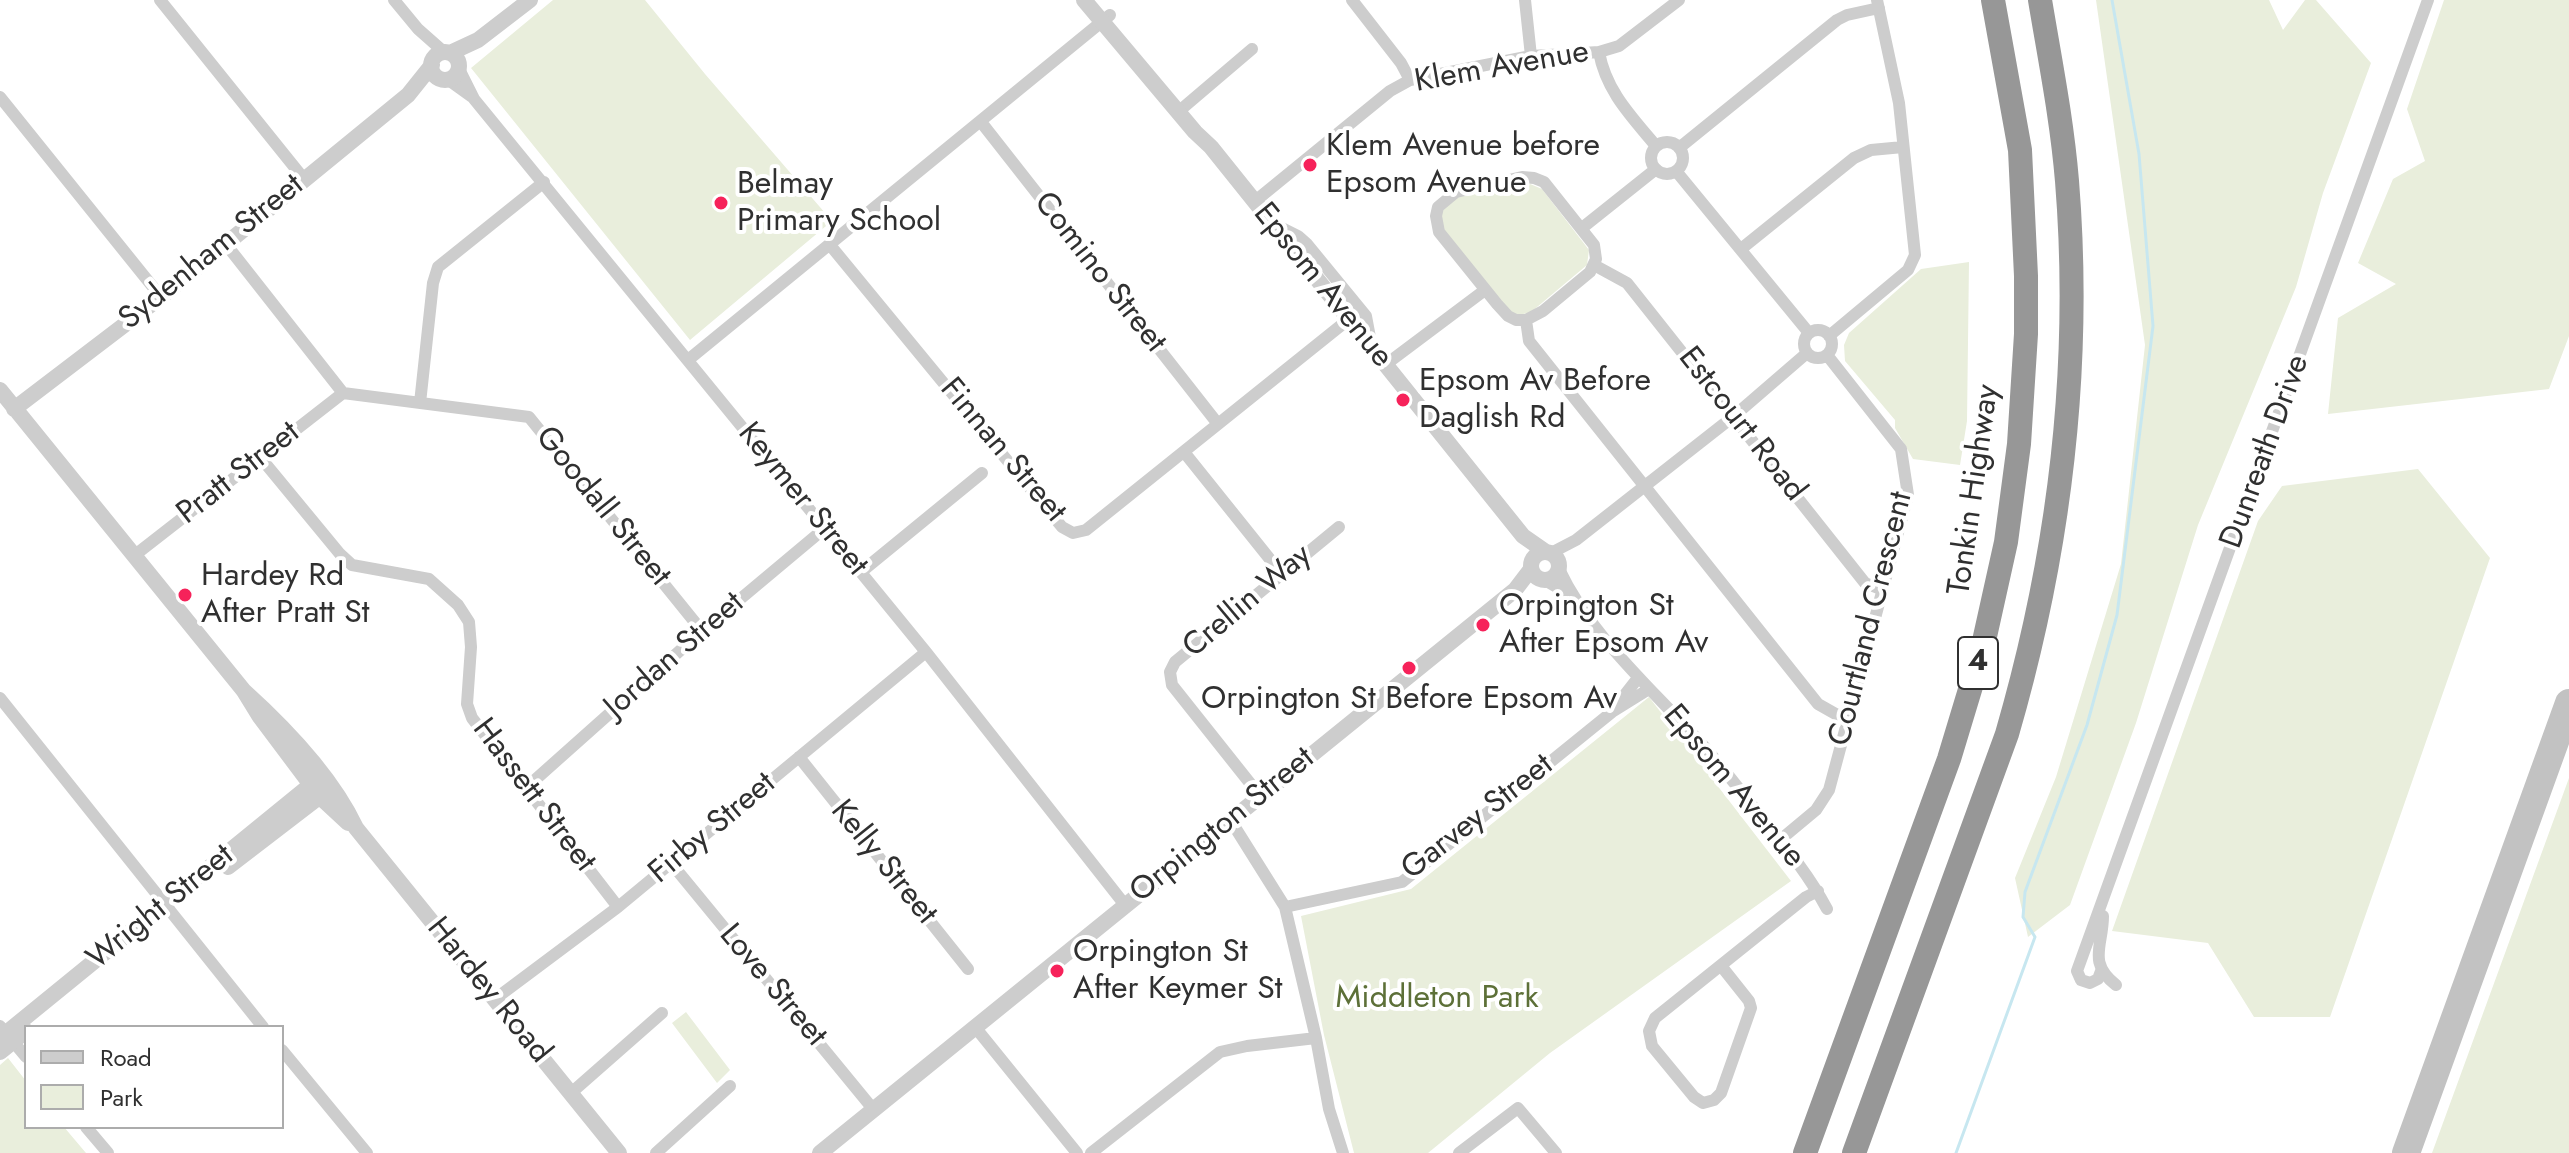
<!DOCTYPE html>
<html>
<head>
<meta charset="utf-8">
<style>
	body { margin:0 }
	#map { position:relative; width:2569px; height:1153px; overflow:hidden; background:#fff; font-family:Jost,sans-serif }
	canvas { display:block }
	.legend { position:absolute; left:24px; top:1025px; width:260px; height:104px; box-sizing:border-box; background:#fff; border:2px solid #acacac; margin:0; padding:10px 14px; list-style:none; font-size:24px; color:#303030 }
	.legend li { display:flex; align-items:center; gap:16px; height:40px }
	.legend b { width:40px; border:2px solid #acacac }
</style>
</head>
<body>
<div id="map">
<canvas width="2569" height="1153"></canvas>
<ul class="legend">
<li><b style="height:10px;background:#cdcdcd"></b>Road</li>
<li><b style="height:22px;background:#e9eedc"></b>Park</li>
</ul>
</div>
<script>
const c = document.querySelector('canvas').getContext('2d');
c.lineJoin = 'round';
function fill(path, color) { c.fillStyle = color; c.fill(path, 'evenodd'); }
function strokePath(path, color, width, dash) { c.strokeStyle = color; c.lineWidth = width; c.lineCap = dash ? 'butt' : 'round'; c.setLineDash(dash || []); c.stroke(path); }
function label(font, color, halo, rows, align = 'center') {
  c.font = font + ' Jost,sans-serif'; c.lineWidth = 8; c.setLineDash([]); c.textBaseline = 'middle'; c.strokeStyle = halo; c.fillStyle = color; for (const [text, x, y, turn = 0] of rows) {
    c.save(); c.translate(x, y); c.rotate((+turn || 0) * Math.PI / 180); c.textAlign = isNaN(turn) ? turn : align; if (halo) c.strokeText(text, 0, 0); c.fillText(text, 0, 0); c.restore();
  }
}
const green = new Path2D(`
	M553,0H645L705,74L832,221L690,340L471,68Z
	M2096,0H2269L2283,30L2305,0H2316L2371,63L2323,193L2296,287L2198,525L2136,723L2070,905L2028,937L2015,878L2056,777L2121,564L2145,345Z
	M2444,0H2569V336L2549,389L2328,414L2338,318L2396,284L2358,263L2393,179L2425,161L2407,109Z
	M1523,181L1542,189L1589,250L1587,265L1530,313L1516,315L1507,310L1441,228L1440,212L1455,194Z
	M1969,262L1967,421L1960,465L1913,459L1895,428V420L1845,361L1844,345L1849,333L1921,269Z
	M2418,469L2490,558L2330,1017H2254L2208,943L2112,931L2258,521L2282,486Z
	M1649,697L1791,881L1550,1053L1428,1153H1354L1324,1035L1301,916L1411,889Z
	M2569,778V1153H2432Z
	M686,1012L730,1070L717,1083L672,1023Z
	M8,1058L26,1081V1127H64L86,1153H0V1065Z`);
const stream = new Path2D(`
	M1956,1153L2035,937L2023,917L2025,892L2087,725L2117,615L2153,326L2139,154L2112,0`);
const taxiway = new Path2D(`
	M2406,1153L2569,703`);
const minor = new Path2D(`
	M160,0L304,179
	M394,0L418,29L444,52
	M1352,0L1401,63L1410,80
	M1525,0L1531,56
	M1599,52C1606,91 1631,116 1656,146
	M459,69L474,99L926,652L1125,905
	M447,79L472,97
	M0,97L161,297
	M1178,112L1252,49
	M981,122L1218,424
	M1651 158a16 16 0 1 1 32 0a16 16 0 1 1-32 0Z
	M1679,148L1837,20L1847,15L1879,8
	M1676,171L1809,333
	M1522,177L1534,178L1544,182L1594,245L1596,259L1590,272L1543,311L1526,320H1516L1508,316L1497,304L1439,232L1436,216L1438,207L1456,192Z
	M1254,202L1390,91L1410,80L1531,56L1599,52L1619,46L1679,0
	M1276,225L1298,236L1307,244L1366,316L1372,348
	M1582,228L1656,169
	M225,243L343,393L529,417L702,631
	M830,245L1062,527L1073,533L1086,530L1349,319
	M1741,249L1854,158L1871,150L1903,147
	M1594,265L1627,283L1865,583L1883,590
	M1526,320L1529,341L1818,704L1848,721
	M1804 344a14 14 0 1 1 28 0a14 14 0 1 1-28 0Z
	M1829,336L1908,270L1915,255L1899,103L1877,0
	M688,360L1110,15
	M1385,365L1485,290
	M420,403L433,283L438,267L544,182
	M1184,452L1281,573
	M260,457L340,554L352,565L429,579L458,605L469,622L471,647L467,704L472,718L618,907
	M1551,553L1576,540L1734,416L1807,353
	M135,555L343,393
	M1559,569C1590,635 1649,686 1697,739C1717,760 1734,783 1752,805C1779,839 1807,871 1827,909
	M861,572L982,473
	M1545,580L1572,596
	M0,698L263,1027
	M1616,706L1638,678
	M799,757L968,969
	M527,787L702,631L825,528
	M1261,797L1172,685L1170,672L1175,662L1339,527
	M1231,821L1285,907L1316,1038L1329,1109L1343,1153
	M1780,840L1816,810L1829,790L1908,495L1901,449L1827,355
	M671,863L873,1109
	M1285,907L1402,882L1612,712L1649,689
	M2103,916C2103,946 2087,962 2116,985
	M1722,967L1749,1001L1751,1008L1721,1093L1714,1100L1703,1103L1694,1097L1652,1046L1649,1031L1655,1018L1806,897L1818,891
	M2101,971L2098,979L2090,983L2081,980L2077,971L2428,0
	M495,999L618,907L926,652
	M0,1026L26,1057
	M975,1027L1077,1153
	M282,1050L367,1153
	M571,1093L662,1013
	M86,1127L108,1153
	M656,1153L730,1086
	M1091,1153L1220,1052L1247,1046L1316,1038
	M1459,1153L1518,1108L1556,1153`);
const tertiary = new Path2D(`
	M1084,0L1195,132L1211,147L1523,536L1546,552
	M431 66a14 14 0 1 1 28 0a14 14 0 1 1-28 0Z
	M450,53L478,40L530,0
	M0,390L244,691L260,717L320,797L348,823
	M14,409L161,297L408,95L432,65
	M1531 566a14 14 0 1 1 28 0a14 14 0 1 1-28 0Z
	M244,691C285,728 333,779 356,828L619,1153
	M228,867L327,791
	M0,1038L318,779
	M0,1052L26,1031
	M820,1153L1515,590L1531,569`);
const motorway = new Path2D(`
	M1805,1153L1949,759L1982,650L2006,542L2019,444L2026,334V276L2020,150L1993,0
	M1854,1153L2007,734C2059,555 2082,367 2067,181C2062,120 2050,60 2040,0`);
const markers = [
	[1310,165,8,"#f6225a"],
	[721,203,8,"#f6225a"],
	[1403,400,8,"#f6225a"],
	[185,595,8,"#f6225a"],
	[1483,625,8,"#f6225a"],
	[1409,668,8,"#f6225a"],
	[1057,971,8,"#f6225a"]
];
const shields = [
	[1978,663,40]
];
const shieldNames = [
	["4",1978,663]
];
const streetNames = [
	["Klem Avenue",1502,68,-10],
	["Sydenham Street",212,253,-39],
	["Comino Street",1099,273,52],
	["Epsom Avenue",1322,286,51],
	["Estcourt Road",1741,425,52],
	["Finnan Street",1002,451,50],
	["Dunreath Drive",2266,452,-70],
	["Pratt Street",239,474,-38],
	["Tonkin Highway",1975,490,-82],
	["Keymer Street",802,500,51],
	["Goodall Street",602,507,51],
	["Crellin Way",1248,602,-40],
	["Courtland Crescent",1872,619,-76],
	["Jordan Street",675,656,-41],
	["Epsom Avenue",1733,787,50],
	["Hassett Street",533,796,53],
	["Garvey Street",1478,818,-38],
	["Orpington Street",1223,826,-39],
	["Firby Street",713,829,-40],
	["Kelly Street",883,863,51],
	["Wright Street",161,908,-39],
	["Love Street",772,986,50],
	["Hardey Road",488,991,51]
];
const poiNames = [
	["Klem Avenue before",1326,147],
	["Epsom Avenue",1326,184],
	["Belmay",737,185],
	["Primary School",737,222],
	["Epsom Av Before",1419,382],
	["Daglish Rd",1419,419],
	["Hardey Rd",201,577],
	["After Pratt St",201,614],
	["Orpington St",1499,607],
	["After Epsom Av",1499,644],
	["Orpington St Before Epsom Av",1409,700,"center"],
	["Orpington St",1073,953],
	["After Keymer St",1073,990]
];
const parkNames = [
	["Middleton Park",1437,999]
];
fill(green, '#e9eedc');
strokePath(stream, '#c7e7f0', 3);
strokePath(taxiway, '#c2c2c2', 28);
strokePath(minor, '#cdcdcd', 12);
strokePath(tertiary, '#cdcdcd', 16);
strokePath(motorway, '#979797', 24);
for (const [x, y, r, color] of markers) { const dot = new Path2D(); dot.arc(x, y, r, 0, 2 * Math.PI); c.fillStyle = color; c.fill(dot); strokePath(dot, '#fff', 3); }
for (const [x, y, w] of shields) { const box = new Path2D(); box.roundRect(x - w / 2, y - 26, w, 52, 6); c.fillStyle = '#fff'; c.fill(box); strokePath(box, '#303030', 2); }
label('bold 30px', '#303030', null, shieldNames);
label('32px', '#303030', '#fff', streetNames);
label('32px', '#303030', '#fff', poiNames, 'left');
label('32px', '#5d7038', '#fff', parkNames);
</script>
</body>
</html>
